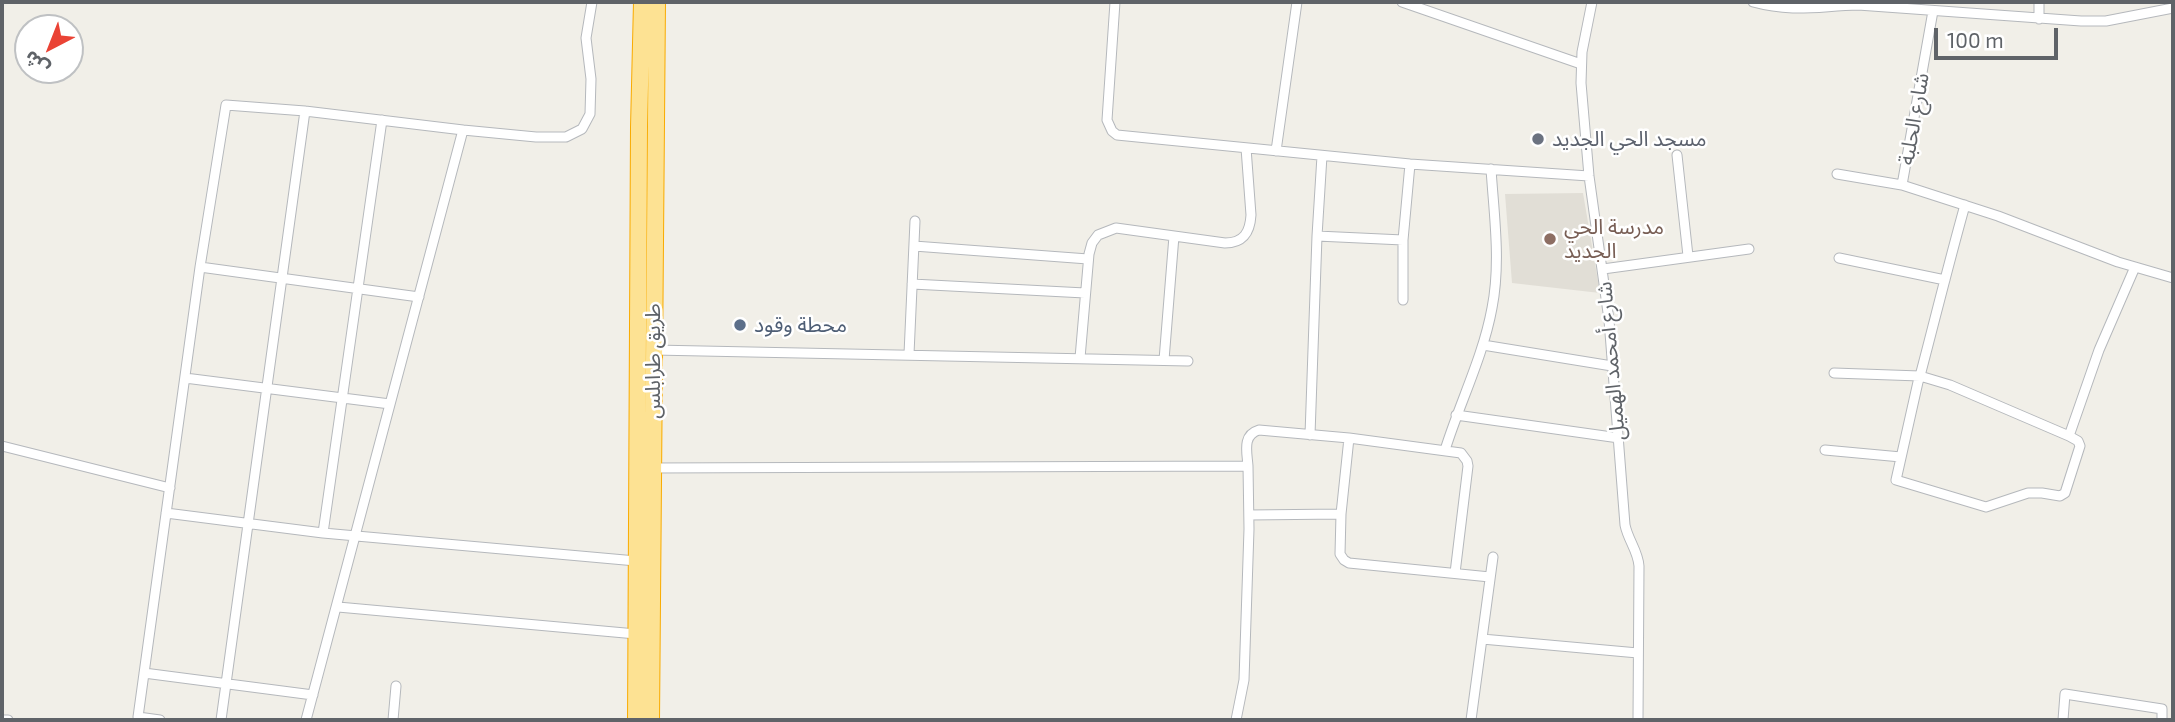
<!DOCTYPE html>
<html>
<head>
<meta charset="utf-8">
<style>
	body { margin:0 }
	#map { position:relative; width:2175px; height:722px; overflow:hidden; background:#f1efe8; font-family:"Exo 2","Noto Sans Arabic",sans-serif }
	canvas { display:block }
	.frame { position:absolute; inset:0; border:4px solid #5f6368; pointer-events:none }
	.north { position:absolute; left:14px; top:14px; width:70px; height:70px; box-sizing:border-box; background:#fff; border:2px solid #bfc1c3; border-radius:50%; rotate:222deg; font-size:19px; font-weight:700; line-height:28px; text-align:center; color:#5f6368 }
	.north::after { content:''; display:block; margin:auto; width:24px; height:32px; background:#ea4335; clip-path:polygon(50% 0,100% 100%,50% 72%,0 100%) }
	.scale { position:absolute; left:1934px; top:28px; width:124px; height:32px; box-sizing:border-box; border:4px solid #5f6368; border-top:0; padding-left:9px; font-size:21px; line-height:24px; white-space:nowrap; color:#5f6368; -webkit-text-stroke:5px #fff; paint-order:stroke }
</style>
</head>
<body>
<div id="map">
<canvas width="2175" height="722"></canvas>
<div class="frame"></div>
<div class="north">ش</div>
<div class="scale">100 m</div>
</div>
<script>
const c = document.querySelector('canvas').getContext('2d');
c.lineJoin = 'round';
function fill(path, color) { c.fillStyle = color; c.fill(path, 'evenodd'); }
function strokePath(path, color, width, dash) { c.strokeStyle = color; c.lineWidth = width; c.lineCap = dash ? 'butt' : 'round'; c.setLineDash(dash || []); c.stroke(path); }
function label(font, color, halo, rows, align = 'center') {
  c.font = font + ' "Exo 2","Noto Sans Arabic",sans-serif'; c.lineWidth = 5; c.setLineDash([]); c.textBaseline = 'middle'; c.strokeStyle = halo; c.fillStyle = color; for (const [text, x, y, turn = 0] of rows) {
    c.save(); c.translate(x, y); c.rotate((+turn || 0) * Math.PI / 180); c.textAlign = isNaN(turn) ? turn : align; if (halo) c.strokeText(text, 0, 0); c.fillText(text, 0, 0); c.restore();
  }
}
const education = new Path2D(`
	M1583,193L1600,293L1512,283L1505,194Z`);
const street = new Path2D(`
	M1115,2L1107,120L1112,131L1117,135L1410,164L1589,176
	M1402,2L1581,64
	M1592,2L1582,52L1581,83L1589,176L1609,320L1625,525C1628,540 1638,551 1639,566L1638,720
	M1753,2C1794,13 1818,6 1858,5L2081,21H2106L2173,8
	M2039,19V2
	M463,130L536,137H566L582,129L590,114L591,79L586,38L592,2
	M1276,151L1297,2
	M1677,155L1688,256
	M1837,174L1902,185L1998,216L2118,262L2173,278
	M1902,185L1933,11
	M1317,236L1403,240
	M914,246L1088,259
	M1839,258L1945,280
	M200,267L419,297
	M1603,269L1749,249
	M912,284L1085,293
	M1403,300V240L1410,164
	M1483,345L1612,366
	M654,350L1188,361
	M909,354L915,221
	M1080,358L1089,254L1092,243L1098,235L1116,228L1225,243C1244,243 1250,232 1251,215L1246,148
	M1164,360L1174,236
	M1834,373L1920,376L1950,385L2069,436L2078,441L2080,446L2065,493L2060,496L2042,493H2028L1986,507L1896,480L1918,382L1920,376C1935,319 1949,262 1965,205
	M185,378L390,404
	M1456,415L1619,438
	M1310,435L1317,236L1322,156
	M2069,436L2099,350L2135,267
	M1349,438L1341,514L1340,554L1344,560L1349,563L1490,577
	M2,446L170,488
	M1445,450C1460,402 1483,357 1492,308C1501,262 1494,215 1491,169
	M1825,450L1901,457
	M1248,466C1247,452 1242,435 1259,430L1349,438L1461,453L1467,461L1468,466L1455,573
	M652,468L1248,466L1249,529L1244,680L1236,720
	M166,513L323,533L636,561
	M1249,515L1341,514
	M323,533L382,120
	M338,607L636,634
	M1482,639L1638,653
	M144,673L313,695
	M2,720H8
	M160,720L138,717L200,267L226,105L305,111L463,130L306,720
	M221,720L305,111
	M393,720L396,686
	M1471,720L1493,557
	M2063,720L2065,694L2162,709V720`);
const highway = new Path2D(`
	M636,720L639,127L642,2
	M651,720L657,2`);
const markers = [
	[1538,139,7,"#6b7280"],
	[1550,239,7,"#8d6e63"],
	[740,325,7,"#5c6f8a"]
];
const streetNames = [
	["شارع الحلبة",1914,119,-80],
	["طريق طرابلس",653,361,-90],
	["شارع أمحمد الهميل",1611,361,-95]
];
const worshipNames = [
	["مسجد الحي الجديد",1552,139]
];
const educationNames = [
	["مدرسة الحي",1564,227],
	["الجديد",1564,251]
];
const serviceNames = [
	["محطة وقود",754,325]
];
fill(education, '#e1ded6');
strokePath(street, '#b5b8bc', 11);
strokePath(highway, '#f9ab00', 18);
strokePath(street, '#fff', 9);
strokePath(highway, '#fde293', 16);
for (const [x, y, r, color] of markers) { const dot = new Path2D(); dot.arc(x, y, r, 0, 2 * Math.PI); c.fillStyle = color; c.fill(dot); strokePath(dot, '#fff', 2.5); }
label('21px', '#5f6368', '#fff', streetNames);
label('21px', '#5b616d', '#fff', worshipNames, 'left');
label('21px', '#785e54', '#fff', educationNames, 'left');
label('21px', '#4e5e75', '#fff', serviceNames, 'left');
</script>
</body>
</html>
